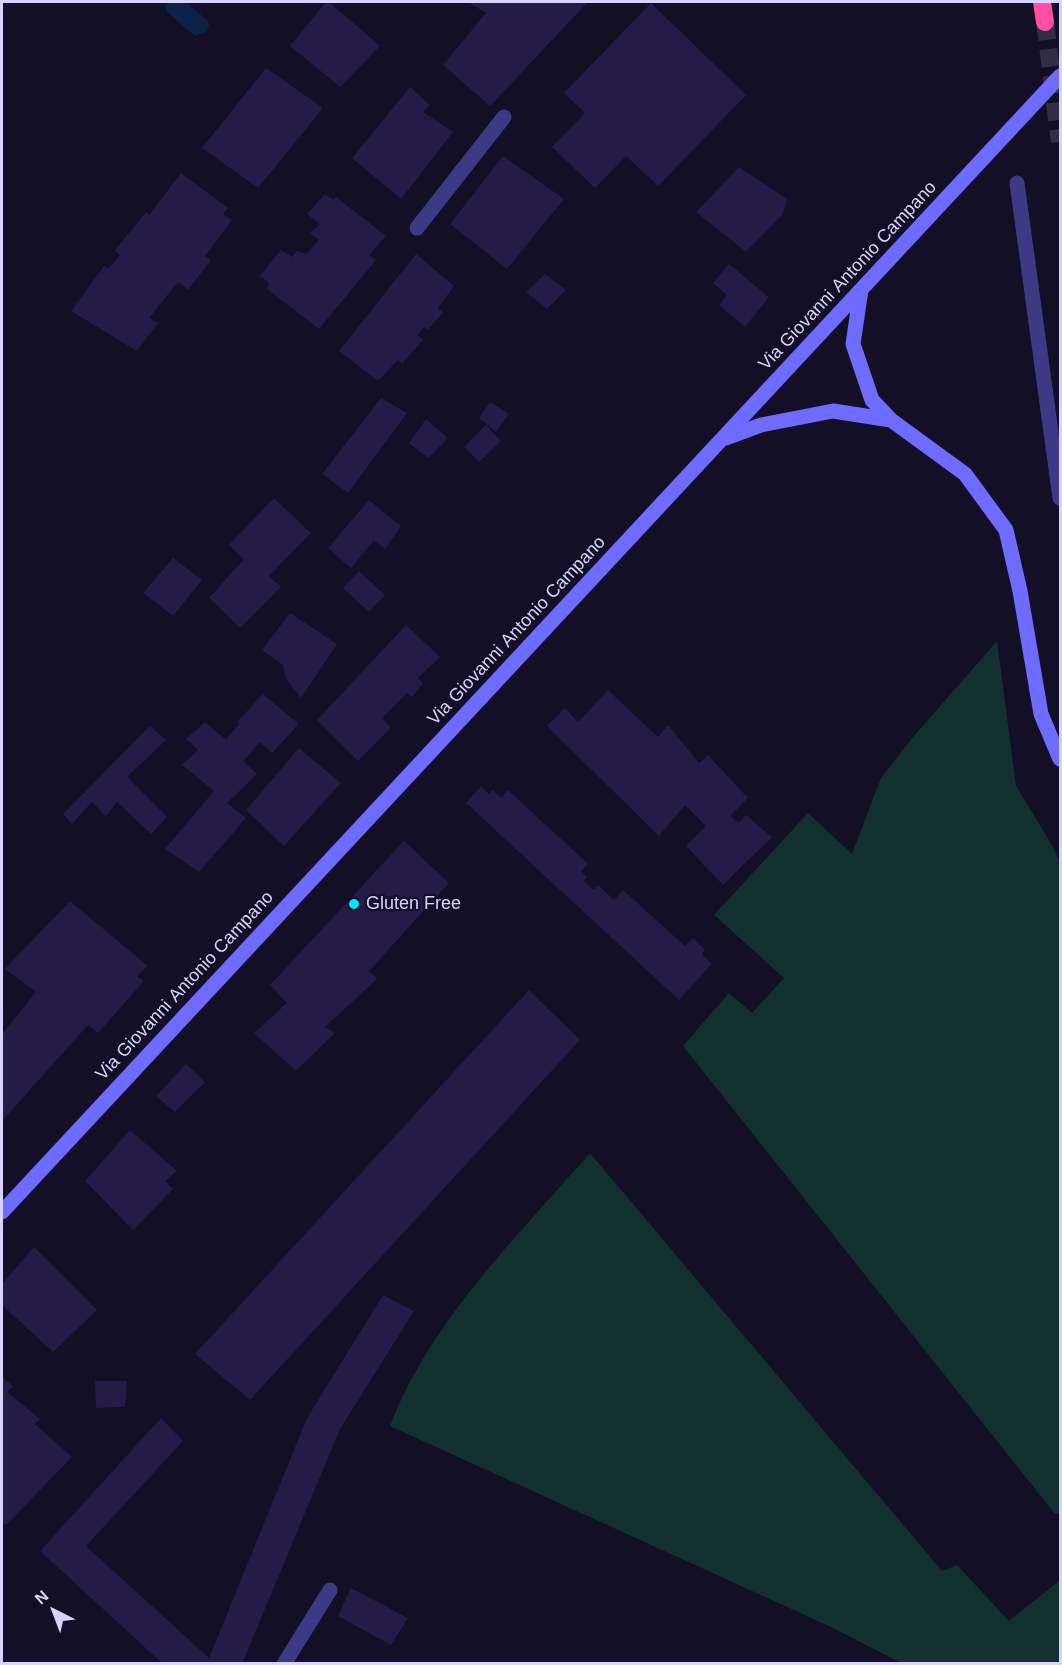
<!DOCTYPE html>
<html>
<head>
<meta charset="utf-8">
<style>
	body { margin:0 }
	#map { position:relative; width:1062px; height:1665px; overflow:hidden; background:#130f26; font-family:Arial,sans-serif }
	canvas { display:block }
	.frame { position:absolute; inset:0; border:3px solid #d9d4ff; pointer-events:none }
	.north { position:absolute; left:24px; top:1581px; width:60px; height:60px; -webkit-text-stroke:4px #130f26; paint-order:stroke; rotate:318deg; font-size:16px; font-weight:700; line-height:24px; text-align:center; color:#d9d4ff }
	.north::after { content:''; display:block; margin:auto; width:21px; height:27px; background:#d9d4ff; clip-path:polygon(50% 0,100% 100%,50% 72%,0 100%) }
</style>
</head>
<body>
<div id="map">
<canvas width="1062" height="1665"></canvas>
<div class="frame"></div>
<div class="north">N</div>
</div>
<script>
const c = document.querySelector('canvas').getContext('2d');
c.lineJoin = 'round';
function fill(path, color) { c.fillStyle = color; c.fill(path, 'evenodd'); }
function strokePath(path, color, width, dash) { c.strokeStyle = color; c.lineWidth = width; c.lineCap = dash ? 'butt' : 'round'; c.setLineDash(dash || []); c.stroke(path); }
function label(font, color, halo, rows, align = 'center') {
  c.font = font + ' Arial,sans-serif'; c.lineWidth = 4.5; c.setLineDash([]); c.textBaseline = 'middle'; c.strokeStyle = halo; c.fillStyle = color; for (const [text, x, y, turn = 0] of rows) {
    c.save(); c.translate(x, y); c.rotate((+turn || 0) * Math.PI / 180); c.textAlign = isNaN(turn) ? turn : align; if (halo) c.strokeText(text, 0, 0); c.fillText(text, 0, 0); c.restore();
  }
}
const green = new Path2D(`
	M997,641L1016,786L1052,845L1060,862V1513L1055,1514L683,1046L729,993L752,1013L784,978L714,915L808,813L852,854L881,778L914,736Z
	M590,1153L942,1571L957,1565L1009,1621L1060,1580V1663H901L831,1627L390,1426C431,1320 517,1237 590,1153Z`);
const water = new Path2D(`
	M168,2H186L208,21L209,26L206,32L195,36L167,12L165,7Z`);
const building = new Path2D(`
	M326,2H329L380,46L340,87L290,46Z
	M468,2H585L587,3L490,106L443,65L486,13Z
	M651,3L746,95L658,186L626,156L595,188L552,147L585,113L564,93Z
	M266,68L323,108L258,188L202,148Z
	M410,87L430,105L423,112L453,132L401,199L352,158Z
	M503,156L564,199L507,269L450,224Z
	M739,167L787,199L783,214L746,252L696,212Z
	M181,173L228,208L223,214L232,220L205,256L211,260L188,290L178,282L149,318L158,323L137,351L71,311L104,266L108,269L120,255L115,250L146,212L149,215Z
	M325,194L334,200L336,197L386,236L369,255L376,260L319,329L267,289L269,283L260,276L281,250L292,257L297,251L306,254L319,240L310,233L320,224L307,214Z
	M416,254L454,286L438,308L443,312L428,330L424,327L418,335L423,340L402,364L398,360L378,381L339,351Z
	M729,264L769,297L745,327L719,305L727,295L713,283Z
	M545,274L566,290L547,309L526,292Z
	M381,398L407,413L348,493L322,474Z
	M490,402L509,414L496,432L479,418Z
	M426,419L448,438L428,458L409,443Z
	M486,425L501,441L479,462L464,447Z
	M274,498L311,533L269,576L281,587L240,628L209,598L244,559L229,545Z
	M369,500L401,526L385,549L374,540L351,568L328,548Z
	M173,558L202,580L173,616L143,593Z
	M359,571L385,595L369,612L343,588Z
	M290,613L337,644L301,698L286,679L283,665L262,650Z
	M406,625L440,657L418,678L423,683L412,697L407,693L382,718L391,728L358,761L317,720Z
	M608,690L658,737L668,725L699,763L708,755L748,798L730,816L738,823L746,815L772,837L723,885L686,846L706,826L685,805L659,836L547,726L565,708L578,722Z
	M263,694L299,724L272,753L260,742L243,761L257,774L227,803L246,818L199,872L165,849L214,791L182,765L198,750L186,739L205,722L226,740L239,724L237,722Z
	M150,726L166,740L127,777L167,817L151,834L117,802L106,816L92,802L72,824L63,814Z
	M299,748L341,783L284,846L246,810Z
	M481,786L489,794L493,790L501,798L508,790L588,864L581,871L587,877L584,881L594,890L598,885L614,900L623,890L685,946L693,938L705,950L702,954L712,964L679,1000L466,803Z
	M404,841L449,883L369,971L377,979L325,1027L335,1033L296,1071L254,1033L287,1003L270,985Z
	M70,901L148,966L137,976L144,981L98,1033L88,1025L2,1121V1034L36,992L5,969Z
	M529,990L580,1040L250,1400L195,1354Z
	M186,1064L205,1082L175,1112L156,1096Z
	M130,1130L177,1171L165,1181L173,1189L133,1230L85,1181Z
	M34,1247L97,1310L53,1352L2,1305V1284Z
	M383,1295L414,1311L340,1429L242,1664H163L40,1551L161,1418L183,1441L86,1546L209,1658L307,1418Z
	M2,1377L13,1386L7,1392L40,1419L35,1424L72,1457L6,1525L2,1521V1447L4,1445L2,1442Z
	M95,1381H127L125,1407L96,1408Z
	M351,1588L408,1618L391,1645L338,1616Z`);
const highwayTunnel = new Path2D(`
	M1045,22L1060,142`);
const lane = new Path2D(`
	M1017,183L1060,498
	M417,228L504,117`);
const street = new Path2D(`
	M284,1664L330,1590`);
const secondary = new Path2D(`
	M861,290L853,344L872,400L891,420L965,474L1006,530L1020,591L1041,714L1060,759
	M726,438L761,425L833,411L891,420
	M2,1212L1060,76`);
const highway = new Path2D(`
	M1042,2L1045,22`);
const markers = [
	[354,904,6,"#00e5ff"]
];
const streetNames = [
	["Via Giovanni Antonio Campano",848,276,-47],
	["Via Giovanni Antonio Campano",517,631,-47],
	["Via Giovanni Antonio Campano",185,986,-47]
];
const poiNames = [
	["Gluten Free",366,904]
];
fill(green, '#12302f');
fill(water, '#0c2248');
fill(building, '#241b47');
strokePath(highwayTunnel, '#312d47', 18, [18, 9]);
strokePath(lane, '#3d3a85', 15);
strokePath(street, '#3d3a85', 15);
strokePath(secondary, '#6f6bff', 15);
strokePath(highway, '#ff4fa3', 18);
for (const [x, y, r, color] of markers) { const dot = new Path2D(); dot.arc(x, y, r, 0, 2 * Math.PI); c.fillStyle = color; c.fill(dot); strokePath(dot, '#130f26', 2); }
label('18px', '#d9d4ff', '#130f26', streetNames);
label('18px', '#d9d4ff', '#130f26', poiNames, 'left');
</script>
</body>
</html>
